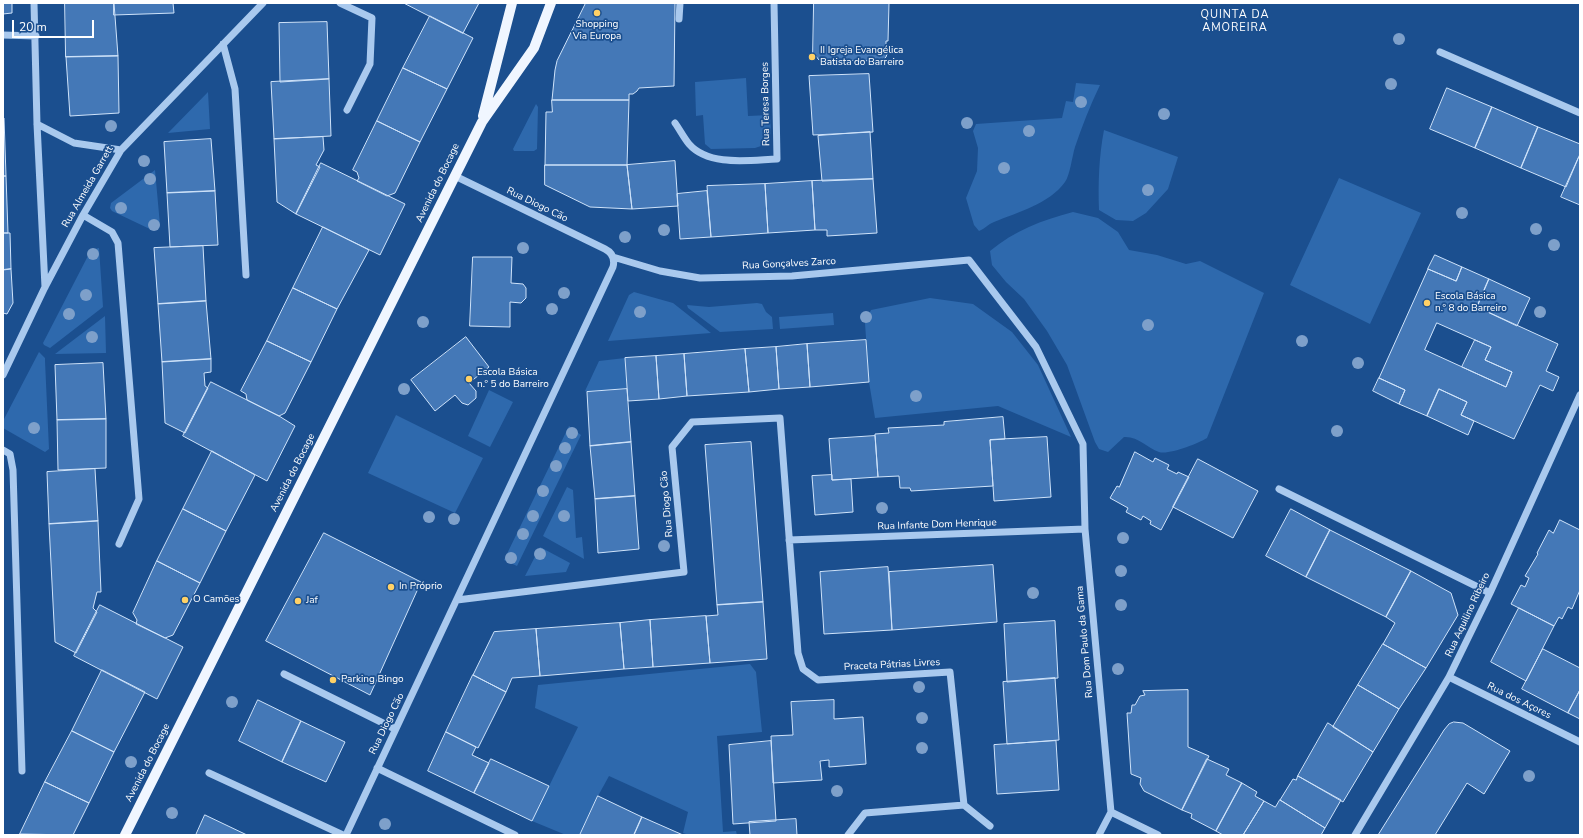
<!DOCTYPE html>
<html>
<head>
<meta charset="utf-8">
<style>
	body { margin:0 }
	#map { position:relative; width:1583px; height:838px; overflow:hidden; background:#1b4f8f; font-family:"Nunito Sans",sans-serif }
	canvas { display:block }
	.frame { position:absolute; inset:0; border:4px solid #fff; pointer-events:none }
	.scale { position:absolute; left:12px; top:20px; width:82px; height:18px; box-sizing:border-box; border:2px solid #fff; border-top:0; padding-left:5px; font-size:12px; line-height:14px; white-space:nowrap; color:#fff; -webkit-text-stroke:3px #1b4f8f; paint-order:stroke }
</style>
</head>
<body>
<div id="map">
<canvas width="1583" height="838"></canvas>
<div class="frame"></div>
<div class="scale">20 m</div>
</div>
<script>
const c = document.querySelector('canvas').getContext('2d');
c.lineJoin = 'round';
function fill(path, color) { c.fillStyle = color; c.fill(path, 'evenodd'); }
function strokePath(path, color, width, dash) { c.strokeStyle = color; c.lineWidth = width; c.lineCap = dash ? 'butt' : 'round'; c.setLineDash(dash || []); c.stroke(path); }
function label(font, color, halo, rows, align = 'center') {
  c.font = font + ' "Nunito Sans",sans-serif'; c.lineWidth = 3.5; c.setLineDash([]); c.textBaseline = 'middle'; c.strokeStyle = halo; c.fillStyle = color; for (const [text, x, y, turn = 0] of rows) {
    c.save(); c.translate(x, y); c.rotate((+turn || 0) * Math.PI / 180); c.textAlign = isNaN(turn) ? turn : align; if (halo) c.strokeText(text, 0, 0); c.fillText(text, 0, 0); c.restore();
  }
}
const green = new Path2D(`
	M746,78L748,116L770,115L771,132L769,139L761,146L755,148L711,149L705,144L703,115L696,116L695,82Z
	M1076,83L1100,85C1090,106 1082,126 1075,147C1072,157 1070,175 1065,182C1049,204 1018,212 994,222C988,224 985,229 979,231L974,225L966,198L977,171L978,148L973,131L976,124L1062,118L1066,101L1073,102Z
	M208,92L210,129L168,133Z
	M536,104L538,107L537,149L534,151H514L513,149Z
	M1104,130L1178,157L1168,189L1146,213L1133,221L1116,220L1099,210C1098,183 1099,156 1104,130Z
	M155,170L160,225L154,231L112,211L110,208L111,203Z
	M1339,178L1421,213L1370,324L1290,285Z
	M1073,212L1098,218L1118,232L1129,250L1157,255L1186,264L1200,261L1264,293L1207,438C1197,444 1169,455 1159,452C1147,448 1138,436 1124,437L1108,452L1099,449L1095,442L1067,365L1047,331L1024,299L1006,282L992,265L990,251C1014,231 1042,220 1073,212Z
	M99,248L103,307L50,348L44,345L43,343L91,250Z
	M634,292L673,303L711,333L608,341L629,295Z
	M930,298L973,304L1012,332L1038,365L1071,437L998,406L875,418L869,382L865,323L871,310Z
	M757,303L762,304L766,312L772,317L773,329L720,332L688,308L687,305L709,307Z
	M833,313L834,325L780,329L779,317Z
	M105,316L106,353L55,354Z
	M39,352L45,358V361L49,449L45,452L3,428V421Z
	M625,358L627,389L587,392L585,391L599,361Z
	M489,390L513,402L490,447L468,436Z
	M396,415L483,458L455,513L368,473Z
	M569,426L581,435L517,566L504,560Z
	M567,487L573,490L576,538L582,537L584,559L543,536Z
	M540,547L570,563L566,572L525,576Z
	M750,664L756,672L762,732L717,736L723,832L736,831L737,835H689L683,833L688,812L609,776L598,796L580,835H566L532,821L578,727L535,708L538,685Z`);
const building = new Path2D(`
	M3,3H12V13L3,14Z
	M65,3H114L118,56L66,57Z
	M114,3H173L174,13L114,15Z
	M404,3H479L463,33Z
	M586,3H675L674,86L639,88L637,91L633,94H629V100H552L555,70L557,61Z
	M814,3H889L888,41H886V49L888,48L887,54L886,57L882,61L819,60L815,55H813Z
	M430,16L473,38L447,89L403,68Z
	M327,22L329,79L280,82L279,23Z
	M118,56L119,113L70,116L66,57Z
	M403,68L447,89L420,142L377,121Z
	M869,74L873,132L813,135L809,76Z
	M329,79L331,136L274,139L271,82Z
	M1447,88L1492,107L1475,148L1430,129Z
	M552,100H629L627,165H545L546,112H552Z
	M1492,107L1538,127L1521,168L1475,148Z
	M3,118H4L6,176H3Z
	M377,121L420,142L395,193L387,196L357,181L359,178L357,172L353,170Z
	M1538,127L1580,144V154L1566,187L1521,168Z
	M870,132L873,179L822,181L818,136Z
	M323,137L324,150L316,165L320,167L296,214L277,202L274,139Z
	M211,139L215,191L167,193L164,142Z
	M1579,157H1580V205L1561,197Z
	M675,161L678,206L632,209L627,165Z
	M321,163L405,204L380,255L296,214Z
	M545,165H627L632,209L590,207L545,185Z
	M3,176H6L8,233H3Z
	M873,179L877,233L827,236V230H815L812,181Z
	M812,181L815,230L768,233L765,184Z
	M765,184L768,233L711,237L707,186Z
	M215,191L218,245L170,247L167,193Z
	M707,191L711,237L680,239L677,194Z
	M323,227L369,250L337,309L293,288Z
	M3,233H10L11,269L3,270Z
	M203,246L206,301L158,304L154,248Z
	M1435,255L1462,267L1456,281L1428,269Z
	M473,257H512L511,283L523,284L526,288V298L521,303L510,302V327L470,326Z
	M1462,267L1489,279L1477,307L1558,344L1546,371L1559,377L1553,391L1540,385L1514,439L1461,415L1467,402L1439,389L1427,416L1399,404L1405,390L1379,378L1428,269L1456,281ZM1437,323L1491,347L1485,360L1512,372L1506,387L1425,350Z
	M11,269L13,303L7,314L3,313V270Z
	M1489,279L1530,298L1517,326L1477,307Z
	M293,288L337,309L311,362L267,341Z
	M206,301L211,359L162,362L158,304Z
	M466,337L489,367L469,383L476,391V398L468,405L462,403L455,395L435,411L411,380Z
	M866,340L869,382L810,387L807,344Z
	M1475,340L1491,347L1485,360L1512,372L1506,387L1462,367Z
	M267,341L311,362L285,413L279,416L247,400L246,394L241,391Z
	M807,344L810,387L779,389L776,347Z
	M776,347L779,389L749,392L745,349Z
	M745,349L749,392L687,396L684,354Z
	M684,354L687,396L659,399L656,356Z
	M656,356L659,399L628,401L625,358Z
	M211,359V372L204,373L205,386L208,388L185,433L165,423L162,362Z
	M103,363L106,419L57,420L55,365Z
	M1379,378L1405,390L1399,404L1373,391Z
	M211,382L279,416L295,426L267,481L183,436Z
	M627,389L631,442L590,446L587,392Z
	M1439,389L1467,402L1461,415L1474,421L1468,435L1427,416Z
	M1003,417L1005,439L990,440L993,486L911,491L910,488H900L899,476L878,477L875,434L889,433L888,428L944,425V422Z
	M106,419V468L58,470L57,420Z
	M875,436L878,477L832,480L829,439Z
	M1047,437L1051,497L994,501L990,440Z
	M631,442L635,496L595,499L590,446Z
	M751,442L763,602L717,605L705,445Z
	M212,451L255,475L226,531L183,509Z
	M1135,452L1153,462L1155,458L1169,465L1167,469L1177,474L1178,472L1189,477L1161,530L1150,524L1151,521L1143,516L1141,520L1126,512L1128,508L1110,498L1117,486L1119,487Z
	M1198,459L1258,491L1233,538L1173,507Z
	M95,469L98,521L49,524L47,472Z
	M832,475V480L851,479L853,512L815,515L812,476Z
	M635,496L639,549L598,553L595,499Z
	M183,509L226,531L200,583L157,561Z
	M1291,509L1330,530L1306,577L1266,556Z
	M1560,520L1580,530V590L1572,609L1568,607L1562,619L1559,617L1554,626L1511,604L1521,585L1525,587L1529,578L1525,576L1538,554L1537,553L1549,530L1553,533Z
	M98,521L101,592H97L93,608L97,612L76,653L55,642L49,524Z
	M1330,530L1411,571L1386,617L1306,577Z
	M324,533L421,582L370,695L266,641Z
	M157,561L200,583L173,635L165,638L136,624L137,620L133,613Z
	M993,565L997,622L892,630L889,572Z
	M888,567L892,630L824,634L820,572Z
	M1411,571L1451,593L1458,615L1426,668L1383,644L1395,623L1386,617Z
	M763,602L767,659L710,663L706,616L718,615L717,605Z
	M100,605L183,647L157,699L74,656Z
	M1519,608L1554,626L1526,681L1491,662Z
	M706,616L710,663L653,667L650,620Z
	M650,620L653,667L624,669L620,623Z
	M1055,621L1058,678L1007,682L1004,624Z
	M620,623L624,669L540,676L536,629Z
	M536,629L540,676L512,678L506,692L473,675L494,632Z
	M1383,644L1426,668L1399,709L1358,685Z
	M1543,649L1580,668V690L1568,713L1522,689Z
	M102,670L145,692L114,752L72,731Z
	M473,675L506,692L478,748L446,732Z
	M1055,678L1059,740L1007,744L1003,682Z
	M1358,685L1399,709L1373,752L1333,727Z
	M1188,690V747L1209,756L1182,810L1144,791L1140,784L1141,778L1131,774L1127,713H1131L1132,705H1135L1140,696L1145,695L1143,691Z
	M1580,690V719L1568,713Z
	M258,700L301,721L282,762L239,741Z
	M834,700V719L863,717L866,764L829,767V760L820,761L822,780L773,783L771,736L793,735L791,702Z
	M301,721L345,742L326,782L282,762Z
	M1454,722L1463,723L1510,751L1484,794L1467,783L1435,835H1378L1444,730L1449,724Z
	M1328,723L1373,752L1343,802L1298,776Z
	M72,731L114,752L89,803L45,782Z
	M446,732L476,747L472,755L489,763L474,793L428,771Z
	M771,741L776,821L733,824L729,745Z
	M1056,741L1059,790L997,794L994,745Z
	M491,759L549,786L532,821L474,793Z
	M1207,759L1229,769L1226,775L1242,783L1216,831L1191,818L1192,814L1182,810Z
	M1298,776L1341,800L1325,828L1280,800L1293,779L1296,780Z
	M45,782L89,803L73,835L20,834Z
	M1242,783L1257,792L1255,796L1264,801L1243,835H1223L1216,831Z
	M598,796L642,817L634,835H580Z
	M1280,800L1325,828L1321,835H1243L1264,801L1275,807Z
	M205,815L247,835H196Z
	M642,817L683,835H634Z
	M796,819L797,835H750L749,822Z`);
const minor = new Path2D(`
	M34,3L37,124L45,287
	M340,3L372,18L370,64L347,110
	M679,19L680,3
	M3,35L36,36
	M223,44L235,89L246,275
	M1440,52L1580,113
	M675,123C680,130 684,138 689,144C709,167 750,160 777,159L774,3
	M37,124L74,143L121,150
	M83,215L112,232L118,243L139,499L119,544
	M613,257L660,271L700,278L792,276L969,260L1036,347L1083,444L1085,529L1111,812L1099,835
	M3,375L45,287L83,215L121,150L263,3
	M3,450L10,454L13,470L22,771
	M1279,489L1490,593
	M789,540L1085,529
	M457,600L684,572L672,447L692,422L780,418L798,653L803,669L818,680L950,672L964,805L865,813L848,835
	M284,674L395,729
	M1449,677L1580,742
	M377,768L515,835
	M209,773L343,835
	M964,805L990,826
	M1111,812L1158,835
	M346,835L613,267C615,259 613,253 605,249L455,176
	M1355,835L1449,677L1490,593L1580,395`);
const major = new Path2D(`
	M483,116L512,3
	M125,835L482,122L534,48L551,3`);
const trees = [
	[1399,39],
	[1391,84],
	[1081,102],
	[1164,114],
	[967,123],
	[111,126],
	[1029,131],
	[144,161],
	[1004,168],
	[150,179],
	[1148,190],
	[121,208],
	[1462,213],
	[154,225],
	[1536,229],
	[664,230],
	[625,237],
	[1554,245],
	[523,248],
	[93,254],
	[564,293],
	[86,295],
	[552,309],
	[640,312],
	[1540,312],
	[69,314],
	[866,317],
	[423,322],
	[1148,325],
	[92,337],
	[1302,341],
	[1358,363],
	[404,389],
	[916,396],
	[34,428],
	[1337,431],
	[572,433],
	[565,448],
	[556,466],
	[543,491],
	[882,508],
	[533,516],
	[564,516],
	[429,517],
	[454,519],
	[523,534],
	[1123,538],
	[664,546],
	[540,554],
	[511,558],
	[1121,571],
	[1033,593],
	[1121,605],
	[1118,669],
	[919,687],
	[232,702],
	[922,718],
	[922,748],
	[131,762],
	[1529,776],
	[837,791],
	[172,813],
	[385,824]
];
const markers = [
	[597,13,4,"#ffd166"],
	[812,57,4,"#ffd166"],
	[1427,303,4,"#ffd166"],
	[469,379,4,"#ffd166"],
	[391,587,4,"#ffd166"],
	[185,600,4,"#ffd166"],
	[298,601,4,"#ffd166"],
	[333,680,4,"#ffd166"]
];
const poiNames = [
	["Shopping",597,25,"center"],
	["Via Europa",597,37,"center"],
	["II Igreja Evangélica",820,51],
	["Batista do Barreiro",820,63],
	["Escola Básica",1435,297],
	["n.º 8 do Barreiro",1435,309],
	["Escola Básica",477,373],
	["n.º 5 do Barreiro",477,385],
	["In Próprio",399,587],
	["O Camões",193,600],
	["Jaf",306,601],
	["Parking Bingo",341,680]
];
const streetNames = [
	["Rua Teresa Borges",766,104,-91],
	["Avenida do Bocage",438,183,-64],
	["Rua Almeida Garrett",88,187,-60],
	["Rua Diogo Cão",537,205,26],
	["Rua Gonçalves Zarco",789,264,-3],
	["Avenida do Bocage",293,473,-63],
	["Rua Diogo Cão",667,504,-95],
	["Rua Infante Dom Henrique",937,525,-2],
	["Rua Aquilino Ribeiro",1468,615,-65],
	["Rua Dom Paulo da Gama",1085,642,-95],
	["Praceta Pátrias Livres",892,665,-3],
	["Rua dos Açores",1519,701,26],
	["Rua Diogo Cão",387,724,-64],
	["Avenida do Bocage",148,763,-63]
];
const neighbourhoodNames = [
	["QUINTA DA",1235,15],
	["AMOREIRA",1235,28]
];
fill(green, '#2e69ad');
fill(building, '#4478b7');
strokePath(building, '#cfe3fa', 1);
strokePath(minor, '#a9c9ee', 7);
strokePath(major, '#f0f6ff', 10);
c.fillStyle = '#7ea0ca';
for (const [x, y] of trees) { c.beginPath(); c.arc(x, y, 6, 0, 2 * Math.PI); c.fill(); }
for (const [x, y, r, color] of markers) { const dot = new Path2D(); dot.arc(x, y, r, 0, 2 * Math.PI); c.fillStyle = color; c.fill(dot); strokePath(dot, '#1b4f8f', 1.5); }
label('10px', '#fff', '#1b4f8f', poiNames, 'left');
label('10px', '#fff', '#1b4f8f', streetNames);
c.letterSpacing = '1px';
label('11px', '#fff', '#1b4f8f', neighbourhoodNames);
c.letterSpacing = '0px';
</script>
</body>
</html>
